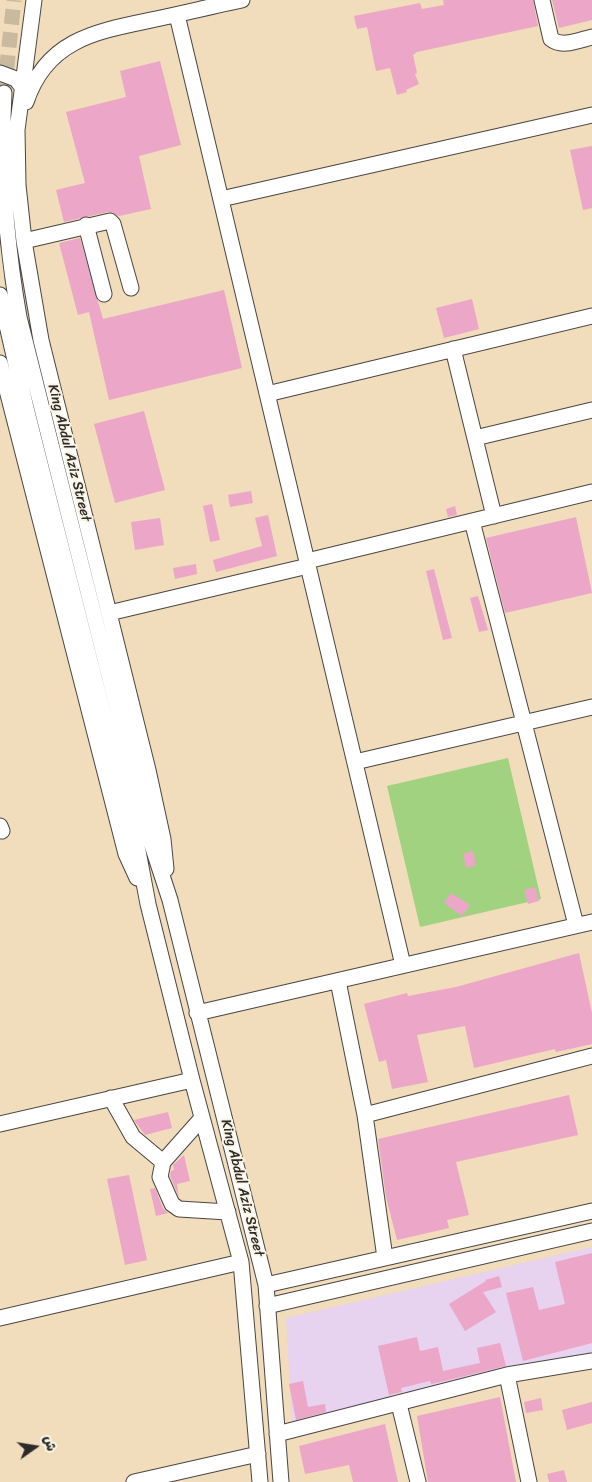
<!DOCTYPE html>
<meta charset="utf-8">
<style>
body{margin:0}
#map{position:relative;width:592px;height:1482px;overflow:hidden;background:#f1dcbb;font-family:Sriracha,"Playpen Sans Arabic",sans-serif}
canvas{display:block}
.north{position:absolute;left:10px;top:1422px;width:50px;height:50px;-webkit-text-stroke:4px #fcf5e5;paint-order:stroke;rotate:77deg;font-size:14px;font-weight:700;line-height:20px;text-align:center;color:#2b2b2b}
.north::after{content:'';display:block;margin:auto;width:18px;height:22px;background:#2b2b2b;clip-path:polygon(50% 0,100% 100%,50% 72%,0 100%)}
</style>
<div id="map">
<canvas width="592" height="1482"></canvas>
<div class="north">ش</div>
</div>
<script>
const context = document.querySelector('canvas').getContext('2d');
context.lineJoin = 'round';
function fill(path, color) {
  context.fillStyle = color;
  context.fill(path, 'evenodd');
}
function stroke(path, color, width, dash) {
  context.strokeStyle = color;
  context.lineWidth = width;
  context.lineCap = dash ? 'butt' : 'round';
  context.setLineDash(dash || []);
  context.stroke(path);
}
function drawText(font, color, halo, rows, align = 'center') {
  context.font = font + ' Sriracha,sans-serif';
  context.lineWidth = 4;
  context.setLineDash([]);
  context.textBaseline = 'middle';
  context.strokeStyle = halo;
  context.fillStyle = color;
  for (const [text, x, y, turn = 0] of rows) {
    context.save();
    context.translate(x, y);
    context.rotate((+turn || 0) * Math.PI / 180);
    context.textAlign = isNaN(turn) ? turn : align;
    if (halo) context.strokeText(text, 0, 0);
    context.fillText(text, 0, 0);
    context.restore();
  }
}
fill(new Path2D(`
 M592,1247V1355L292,1421L286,1318Z`), '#e7d2ef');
fill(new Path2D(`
 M508,758L541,899L420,927L387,786Z`), '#a1d280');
fill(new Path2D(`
 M443,0H533L538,26L417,52L413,55L417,73L415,74L419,84L406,90L407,92L397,95L390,68L376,71L367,27L357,29L354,16L420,3L422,9L444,5Z
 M552,0H592V20L559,28Z
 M160,61L181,145L139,156L151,209L119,216L108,212L64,222L56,190L85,183L66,112L126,97L120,71Z
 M592,146V208L583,210L570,150Z
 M80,238L103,319L224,290L242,368L109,400L89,312L78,315L59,243Z
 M472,299L479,329L444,338L436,308Z
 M144,411L165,490L115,503L94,424Z
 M251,491L253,503L230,507L228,495Z
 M212,504L220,540L210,542L203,506Z
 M455,506L457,515L448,517L446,509Z
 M268,515L277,556L216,572L213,560L262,546L255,518Z
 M576,517L592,593L505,613L486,538Z
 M160,518L164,545L135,550L131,522Z
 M196,564L197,574L175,579L173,568Z
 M434,569L452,638L443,640L426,571Z
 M478,596L488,630L479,632L470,598Z
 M473,851L476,865L466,868L463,854Z
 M535,887L539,901L528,904L524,890Z
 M451,893L470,905L462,916L444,903Z
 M579,953L592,1013V1044L556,1052L555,1049L474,1068L465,1026L417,1035L428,1082L392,1089L386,1060L379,1062L364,1004L407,993L408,996L456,987Z
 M569,1095L578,1135L456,1162L469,1215L447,1220L449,1228L397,1240L386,1197L378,1139Z
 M168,1112L172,1128L145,1135L134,1120Z
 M184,1155L190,1181L177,1184L179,1197L170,1176L171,1171L174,1170L173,1165Z
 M129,1175L147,1260L125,1265L107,1179Z
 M155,1188L163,1208L168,1213L156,1216L150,1189Z
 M592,1253V1343L523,1361L506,1293L533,1287L539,1310L565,1304L555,1262Z
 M499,1276L502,1287L483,1292L496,1312L465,1331L449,1304L486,1281L485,1280Z
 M417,1337L420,1351L438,1347L443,1371L480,1363L477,1348L500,1343L506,1366L445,1381L431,1384L430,1381L401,1388L402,1392L389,1395L378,1346Z
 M303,1381L308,1407L325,1404L326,1412L296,1420L289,1384Z
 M500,1397L516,1482H428L417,1416Z
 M541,1398L543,1410L526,1413L524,1402Z
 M592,1402V1423L567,1430L562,1410Z
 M385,1424L398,1482H353L349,1465L305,1474L299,1446Z
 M564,1470L567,1482H549L547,1474Z`), '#eca6c7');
stroke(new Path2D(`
 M4,93L14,0`), '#c9b99e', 15, [15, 8]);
const minor = new Path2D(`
 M34,0L17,130L18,185L24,241L41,340L148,770L163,839L166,869
 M542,0L551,39C562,48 579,40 592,37
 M177,15L403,965
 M0,73L16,79L22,87
 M4,93C0,169 6,242 19,317L151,842L170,900L266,1285L281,1482
 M26,102C47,38 99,31 156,19C185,13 213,6 242,0
 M221,199L592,115
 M86,225L104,294
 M24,241L110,221L113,224L131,288
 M0,295L26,408L138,851L148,904L192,1080L241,1262L260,1482
 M453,349L494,516
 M0,363L126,854L137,878
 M267,394L592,316
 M475,438L592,410
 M472,521L576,925
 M307,561L592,492
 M109,613L308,566
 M355,762L592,707
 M0,826L2,831
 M338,981L365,1115L385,1258
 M197,1013L592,922
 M111,1098L133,1137L163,1162
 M365,1115L592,1056
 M202,1118L163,1162L160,1177L172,1204L179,1209L228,1212
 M0,1124L192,1080
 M266,1285L592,1211
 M267,1306L592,1231
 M0,1318L241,1262
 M507,1375L529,1482
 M399,1404L418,1482
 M277,1434L507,1375L592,1361
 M134,1482L258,1454`);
stroke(minor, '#494641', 17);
stroke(minor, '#fff', 15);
drawText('14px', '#2b2b2b', '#fcf5e5', [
 ["King Abdul Aziz Street",69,453,76],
 ["King Abdul Aziz Street",242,1188,76]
]);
</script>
